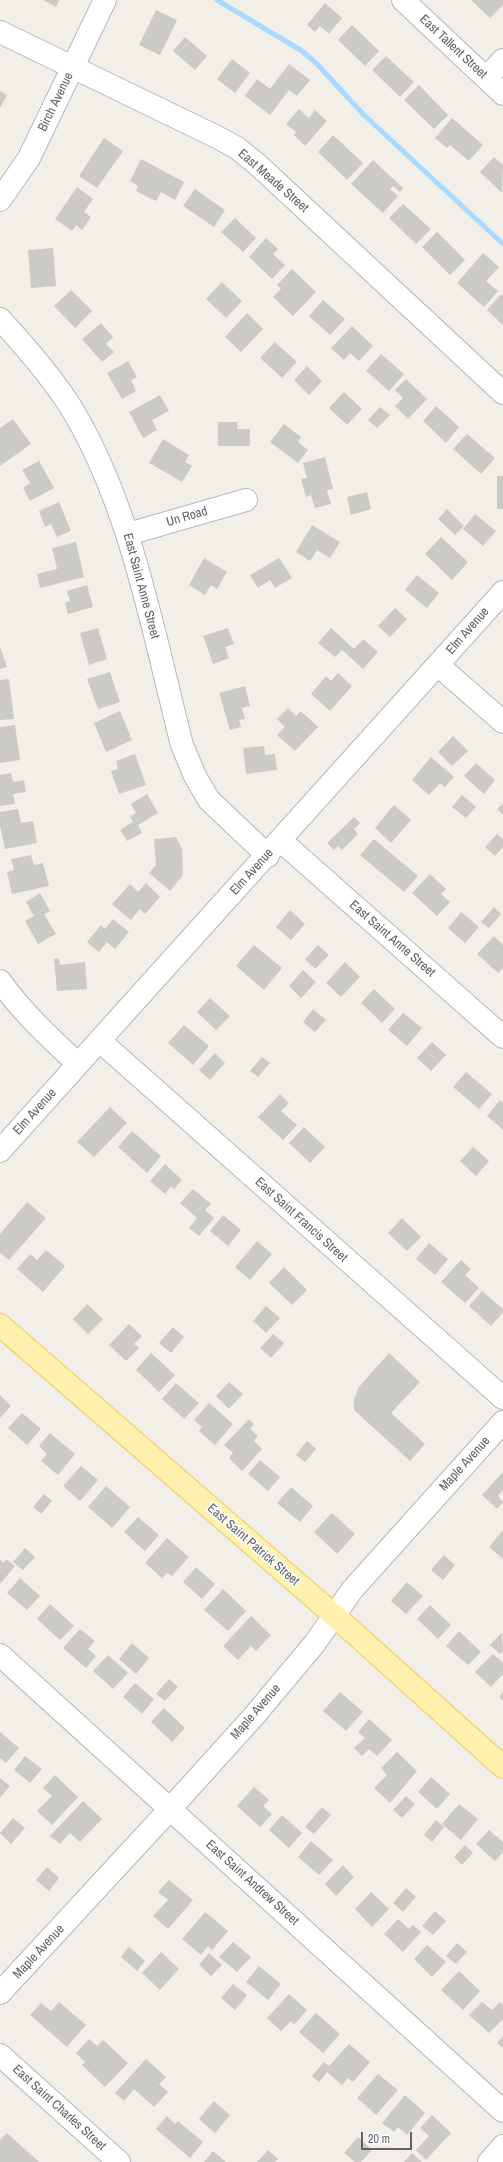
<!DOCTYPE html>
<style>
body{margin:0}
#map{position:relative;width:503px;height:2162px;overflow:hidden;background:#f1efe8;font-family:"Archivo Narrow",sans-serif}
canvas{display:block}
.scale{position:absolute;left:361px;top:2132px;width:51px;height:18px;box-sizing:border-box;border:2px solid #5f6368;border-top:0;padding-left:5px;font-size:12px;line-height:14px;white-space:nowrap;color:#5f6368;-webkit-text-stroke:3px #fff;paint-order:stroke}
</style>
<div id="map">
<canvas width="503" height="2162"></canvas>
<div class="scale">20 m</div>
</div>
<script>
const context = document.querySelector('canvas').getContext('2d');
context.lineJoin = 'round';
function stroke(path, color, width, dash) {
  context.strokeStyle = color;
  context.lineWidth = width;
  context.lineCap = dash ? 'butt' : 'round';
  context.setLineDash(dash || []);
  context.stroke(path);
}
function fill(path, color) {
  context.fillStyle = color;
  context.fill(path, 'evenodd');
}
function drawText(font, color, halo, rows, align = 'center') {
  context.font = font + ' "Archivo Narrow",sans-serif';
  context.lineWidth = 3.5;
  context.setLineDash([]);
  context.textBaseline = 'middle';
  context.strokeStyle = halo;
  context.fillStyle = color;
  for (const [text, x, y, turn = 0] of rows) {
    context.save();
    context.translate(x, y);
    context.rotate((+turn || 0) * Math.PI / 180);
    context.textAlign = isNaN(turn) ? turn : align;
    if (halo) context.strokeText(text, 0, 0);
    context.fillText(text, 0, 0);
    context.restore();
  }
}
stroke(new Path2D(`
 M217,0L302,51L316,63L364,115L503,244`), '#aadaff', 5);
fill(new Path2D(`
 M43,0H59L56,7Z
 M471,0H503V5L490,18Z
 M325,3L342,18L329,34L320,26L315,32L307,25Z
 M156,10L177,20L160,55L139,45Z
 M352,25L379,51L365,66L338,40Z
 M185,37L207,56L195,70L173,51Z
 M386,56L414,82L400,97L372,70Z
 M232,59L250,73L235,93L217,79Z
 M289,64L310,80L297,96L289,90L270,115L245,96L257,79L270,89Z
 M419,85L448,115L434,129L404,100Z
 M0,91L7,95L0,108Z
 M299,109L309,118L315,110L327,121L305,146L294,135L296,132L286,124Z
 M452,118L483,145L469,161L450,145L447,148L435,138Z
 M333,135L363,163L347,180L318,152Z
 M104,138L123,151L97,188L79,176Z
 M494,157L503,165L502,193L480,172Z
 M141,159L184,182L175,200L161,192L156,201L136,191L138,186L130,181Z
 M373,160L403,188L400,192L393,186L390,189L398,196L383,213L351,184Z
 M77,187L93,199L84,212L91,217L82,230L76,225L72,231L55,219Z
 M195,189L225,210L214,227L183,206Z
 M403,204L431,229L416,244L389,218Z
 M235,218L256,238L243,252L221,232Z
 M437,232L465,260L450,275L422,247Z
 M266,238L278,249L273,254L285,265L272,279L249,257Z
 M53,248L56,286L31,288L28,250Z
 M483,253L499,267L486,281L498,291L484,307L457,283Z
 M292,269L316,292L293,316L273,297L281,289L277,285Z
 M222,282L242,301L226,318L206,299Z
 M71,290L92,311L75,328L54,306Z
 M501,294L503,296V325L487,310Z
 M323,300L345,319L330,335L309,316Z
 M247,313L263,329L241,352L225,337Z
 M101,323L113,337L106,344L114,352L102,362L82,339Z
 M352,326L373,346L359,361L350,353L344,360L331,348Z
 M275,342L297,362L282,378L260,358Z
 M381,354L404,374L389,391L366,371Z
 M128,361L137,377L131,380L136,391L122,399L107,373Z
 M307,366L322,381L309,395L294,380Z
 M406,379L427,399L408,419L395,406L403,398L395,390Z
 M344,392L362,409L347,425L329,408Z
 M160,395L169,411L152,420L157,430L143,438L129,412Z
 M436,406L459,427L446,443L423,421Z
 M380,407L390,415L377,428L368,420Z
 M13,419L31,444L0,466V428Z
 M218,422H238L237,429H250V446H218Z
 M284,424L301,437L298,442L308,450L298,463L270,442Z
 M467,434L495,458L481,474L453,449Z
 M163,439L189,455L185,462L192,466L182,482L149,463Z
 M325,457L333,489L327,490L331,504L315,508L311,495L306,497L301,479L307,478L303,463Z
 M39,461L54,488L30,501L23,488L30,483L22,470Z
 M497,476H503V509H497Z
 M367,492L371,509L351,515L347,497Z
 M59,502L71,531L57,537L51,524L45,527L39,511Z
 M447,509L464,526L455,535L438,519Z
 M475,514L496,531L483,546L463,529Z
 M312,525L340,542L330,558L317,550L310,561L296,552Z
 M441,537L468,562L452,580L425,554Z
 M76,542L84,577L40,588L37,574L57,569L52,548Z
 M204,558L227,572L217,589L211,585L205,595L189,585Z
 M279,558L292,578L275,588L270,580L258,588L250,575Z
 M417,575L439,593L427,608L405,590Z
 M87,585L93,607L68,614L65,603L70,601L67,591Z
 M395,608L407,619L390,637L378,626Z
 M98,628L107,659L89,665L80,633Z
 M228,628L234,644L225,647L229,658L213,664L203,636Z
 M331,628L354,649L363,639L378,652L363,669L342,650L335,657L318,643Z
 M0,647L7,667L0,669Z
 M110,672L120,702L98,709L87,679Z
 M338,673L352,686L330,711L311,694L326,676L331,681Z
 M9,679L14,719L0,720V680Z
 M245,686L250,706L242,708L245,719L239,720L241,727L230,730L219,693Z
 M288,708L296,716L301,711L318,727L295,751L277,735L285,727L277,719Z
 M120,711L132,740L106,752L94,723Z
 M15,725L20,760L0,763V727Z
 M453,736L468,751L452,766L438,752Z
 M264,746L265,755L275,754L277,770L246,774L243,748Z
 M135,754L146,785L119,794L111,771L118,769L116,761Z
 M431,757L454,777L445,787L440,783L429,795L412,780Z
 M476,763L495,780L484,794L464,776Z
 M11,773L13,782L24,780L26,792L13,794L15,804L0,806V775Z
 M147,794L158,813L138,825L142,833L127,841L120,830L133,822L130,816L136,813L131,804Z
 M462,795L476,807L466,818L452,807Z
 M503,803V815L497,809Z
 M394,805L411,820L391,843L375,828Z
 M18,809L21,823L33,821L37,843L5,849L0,826V812Z
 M354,817L360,823L354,829L358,834L342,850L338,846L334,850L327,843Z
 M497,834L503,839V847L495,856L485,847Z
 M176,837L182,849L183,875L170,891L149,873L156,865L154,839Z
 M374,839L418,876L404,892L360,855Z
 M31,855L34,865L43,863L49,886L12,894L7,872L14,870L11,859Z
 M430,874L446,889L441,894L450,902L437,916L412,893Z
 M146,883L160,897L145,914L140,909L131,920L112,904L130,884L138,892Z
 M40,893L50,911L44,914L56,934L38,944L25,921L34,916L26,902Z
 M494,907L501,914L489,928L481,922Z
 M290,910L305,924L291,940L276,927Z
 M461,912L479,927L465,943L448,928Z
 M113,919L129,932L115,949L107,942L99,952L87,942L101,925L105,929Z
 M494,936L503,945V968L498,973L477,954Z
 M254,945L282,968L264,990L236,966Z
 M318,945L329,955L315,969L305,959Z
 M59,958L60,965L85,962L87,989L57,991L54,959Z
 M345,962L360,977L341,997L326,983Z
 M303,970L316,982L301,998L289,986Z
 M374,989L395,1009L382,1023L361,1003Z
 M210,998L230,1016L216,1030L197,1012Z
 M313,1009L326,1020L315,1032L303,1022Z
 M403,1013L422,1028L407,1046L388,1030Z
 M184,1025L209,1046L193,1065L168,1043Z
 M432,1042L446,1055L431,1071L417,1058Z
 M215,1053L225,1063L210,1080L199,1070Z
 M262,1057L270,1063L258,1077L250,1071Z
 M466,1072L492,1094L479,1109L453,1087Z
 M280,1094L289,1103L281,1111L297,1125L283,1140L258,1117Z
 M500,1100L503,1103V1130L487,1116Z
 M110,1107L127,1123L94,1157L77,1142Z
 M304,1127L325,1147L310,1163L289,1143Z
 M132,1131L161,1156L147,1173L118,1147Z
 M473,1147L489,1161L476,1176L460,1161Z
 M165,1164L182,1180L174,1189L171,1186L165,1194L150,1181Z
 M193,1189L211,1204L205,1210L214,1218L199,1236L189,1228L197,1218L180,1203Z
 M27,1202L46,1218L9,1260L0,1253V1234Z
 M223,1215L241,1230L228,1246L210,1231Z
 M402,1218L421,1237L407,1251L388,1233Z
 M257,1241L272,1254L250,1280L235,1267Z
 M429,1243L448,1259L435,1275L416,1259Z
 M46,1250L65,1266L43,1292L17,1269L30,1254L37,1260Z
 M461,1260L471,1269L465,1275L479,1288L465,1303L441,1282Z
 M284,1267L307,1290L292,1305L269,1283Z
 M482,1291L503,1309V1312L491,1326L469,1306Z
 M87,1304L103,1319L88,1334L73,1319Z
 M266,1306L280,1318L266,1333L253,1321Z
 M129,1324L142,1336L134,1344L139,1348L126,1361L109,1345Z
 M173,1327L184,1337L171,1353L159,1343Z
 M273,1334L284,1343L271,1358L260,1348Z
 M151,1353L175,1375L159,1392L136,1370Z
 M389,1353L420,1382L391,1413L425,1444L410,1461L354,1410V1400L358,1388Z
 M229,1382L243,1394L229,1409L216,1396Z
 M176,1383L199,1403L184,1419L162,1399Z
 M0,1395L11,1406L0,1418Z
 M209,1403L233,1424L215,1445L199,1431L202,1427L194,1420Z
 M22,1413L41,1429L27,1445L8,1428Z
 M249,1419L254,1424L250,1429L258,1436L254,1441L262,1449L242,1471L229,1458L233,1453L224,1445Z
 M50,1433L75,1454L58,1475L41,1461L47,1454L39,1446Z
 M307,1441L316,1449L305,1462L296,1455Z
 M260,1460L280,1477L268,1491L248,1474Z
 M81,1466L98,1480L80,1501L63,1486Z
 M503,1472V1490L498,1496L503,1502L497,1509L482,1495Z
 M106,1486L130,1507L112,1528L88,1507Z
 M291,1487L313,1506L300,1522L277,1503Z
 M44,1494L52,1501L41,1514L33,1507Z
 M332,1513L355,1534L337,1554L314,1532Z
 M138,1517L159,1535L145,1551L124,1532Z
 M502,1531L503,1532V1559L489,1547Z
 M167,1538L189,1557L172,1576L167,1573L162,1578L145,1563Z
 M25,1548L35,1557L23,1570L13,1562Z
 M444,1555L455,1565L443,1580L431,1570Z
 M6,1559L15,1566L0,1584V1560L4,1563Z
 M196,1567L215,1584L202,1599L183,1582Z
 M20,1578L40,1596L27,1610L7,1593Z
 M407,1582L423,1596L406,1614L391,1601Z
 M223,1589L246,1611L228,1631L204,1610Z
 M50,1604L74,1626L60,1640L37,1619Z
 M430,1605L451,1625L438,1639L417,1619Z
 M251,1616L271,1635L256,1651L251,1646L238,1660L223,1646Z
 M80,1629L95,1641L88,1649L96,1656L86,1668L63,1648Z
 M459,1631L481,1652L468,1665L446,1646Z
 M502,1632L503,1651L500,1654L490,1645Z
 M132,1643L149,1658L136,1674L119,1659Z
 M493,1654L503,1663V1674L491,1687L475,1672Z
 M108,1655L128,1673L113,1689L93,1671Z
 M169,1679L178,1687L165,1701L156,1694Z
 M135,1683L154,1699L142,1714L123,1697Z
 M340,1692L363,1712L346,1731L323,1711Z
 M503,1692V1701L499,1697Z
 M164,1708L185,1728L172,1742L151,1722Z
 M369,1719L392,1740L377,1756L369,1749L362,1756L354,1748L365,1738L358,1732Z
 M0,1732L19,1748L6,1763L0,1758Z
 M397,1752L417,1771L390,1803L374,1788L387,1775L381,1768Z
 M25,1756L42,1769L30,1783L14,1770Z
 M55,1775L78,1797L52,1825L37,1811L52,1796L43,1788Z
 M431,1777L450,1794L437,1809L418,1792Z
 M0,1778L10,1786L0,1798Z
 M254,1787L269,1800L263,1806L272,1814L260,1827L237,1806Z
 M406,1796L415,1804L402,1818L393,1810Z
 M83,1801L102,1819L80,1842L70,1833L60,1844L50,1836Z
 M459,1804L478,1819L461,1840L442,1824Z
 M322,1807L331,1815L314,1834L305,1827Z
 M282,1815L302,1833L289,1848L269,1830Z
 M13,1818L25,1828L11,1844L0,1833Z
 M436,1820L444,1827L432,1842L424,1835Z
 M489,1830L503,1842V1852L495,1861L476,1844Z
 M311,1841L333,1860L319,1875L298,1857Z
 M465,1845L473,1853L462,1865L454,1857Z
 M343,1865L354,1877L336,1896L325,1884Z
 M47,1867L59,1878L49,1891L36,1880Z
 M169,1880L193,1900L168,1929L153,1916L168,1900L158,1892Z
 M406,1888L416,1897L403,1912L393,1903Z
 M371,1892L389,1909L372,1927L355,1909Z
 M435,1911L446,1921L433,1935L422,1926Z
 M205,1912L228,1931L212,1950L208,1946L201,1955L182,1939Z
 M398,1919L409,1929L413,1925L421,1932L403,1952L384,1934Z
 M233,1942L251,1957L237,1972L219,1957Z
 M457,1943L467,1952L456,1964L446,1956Z
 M427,1945L446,1962L432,1977L414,1959Z
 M129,1947L145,1961L137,1971L121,1957Z
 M161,1952L179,1969L160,1990L142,1973Z
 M209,1953L222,1965L211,1976L199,1965Z
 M259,1966L281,1984L268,2000L246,1982Z
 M459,1971L480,1991L463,2010L441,1990Z
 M233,1984L247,1995L235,2010L221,1998Z
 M289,1994L307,2010L294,2025L291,2021L281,2031L267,2018Z
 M59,2002L86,2025L67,2047L30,2015L41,2003L51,2011Z
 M482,2002L492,2010L500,2002L503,2005V2019L489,2033L469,2015Z
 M316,2013L340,2034L323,2053L299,2032Z
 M503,2036V2048L497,2043Z
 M89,2039L97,2046L103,2040L128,2063L105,2087L82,2065L85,2062L76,2053Z
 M349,2044L370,2062L353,2082L348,2078L342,2085L327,2072L319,2082L312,2076L324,2062L329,2066Z
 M146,2059L166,2077L159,2084L168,2092L154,2107L134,2089L124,2101L115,2093Z
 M378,2074L398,2090L376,2115L357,2098Z
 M405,2095L425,2113L407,2135L398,2127L394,2132L382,2123Z
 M214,2101L230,2115L215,2133L199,2119Z
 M432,2115L451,2133L426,2160L416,2150L429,2136L420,2128Z
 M167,2116L175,2124L178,2121L203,2142L190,2158L156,2129Z
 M7,2133L39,2162H0V2140Z
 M358,2137L372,2150L361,2162H355L344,2153Z
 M268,2150L278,2159L275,2162H257Z
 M213,2151L226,2162H204Z
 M412,2153L422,2162H404Z`), '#cccac5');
const minor = new Path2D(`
 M403,0L503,94
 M0,32L217,137L237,148L258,165L503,393
 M486,78L503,60
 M0,200L29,158L105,0
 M0,319C24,345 47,372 67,401C130,500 153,632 182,745L195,776L209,800L268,856
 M128,534L246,500
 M438,665L503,722
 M281,841L503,1037
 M0,981C22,1012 50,1038 78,1064
 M100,1041L503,1398
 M0,1151L503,592
 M0,1655L503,2111
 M0,1993L170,1809L254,1716L315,1643L352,1590L503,1422
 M0,2055L119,2162
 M489,2162L503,2146`);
const major = new Path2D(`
 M0,1325L335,1616L503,1767`);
stroke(minor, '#b5b8bc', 24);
stroke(major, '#f2c960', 24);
stroke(minor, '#fff', 22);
stroke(major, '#fff2af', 22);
drawText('13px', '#5f6368', '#fff', [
 ["East Tallent Street",453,47,43],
 ["Birch Avenue",56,102,-64],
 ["East Meade Street",273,181,41],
 ["Un Road",187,517,-16],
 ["East Saint Anne Street",141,586,75],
 ["Elm Avenue",468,631,-49],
 ["Elm Avenue",252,872,-48],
 ["East Saint Anne Street",392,939,41],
 ["Elm Avenue",35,1112,-48],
 ["East Saint Francis Street",301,1220,42],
 ["Maple Avenue",465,1464,-48],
 ["East Saint Patrick Street",253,1545,41],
 ["Maple Avenue",256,1712,-49],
 ["East Saint Andrew Street",252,1883,42],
 ["Maple Avenue",39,1952,-47],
 ["East Saint Charles Street",59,2108,42]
]);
</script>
